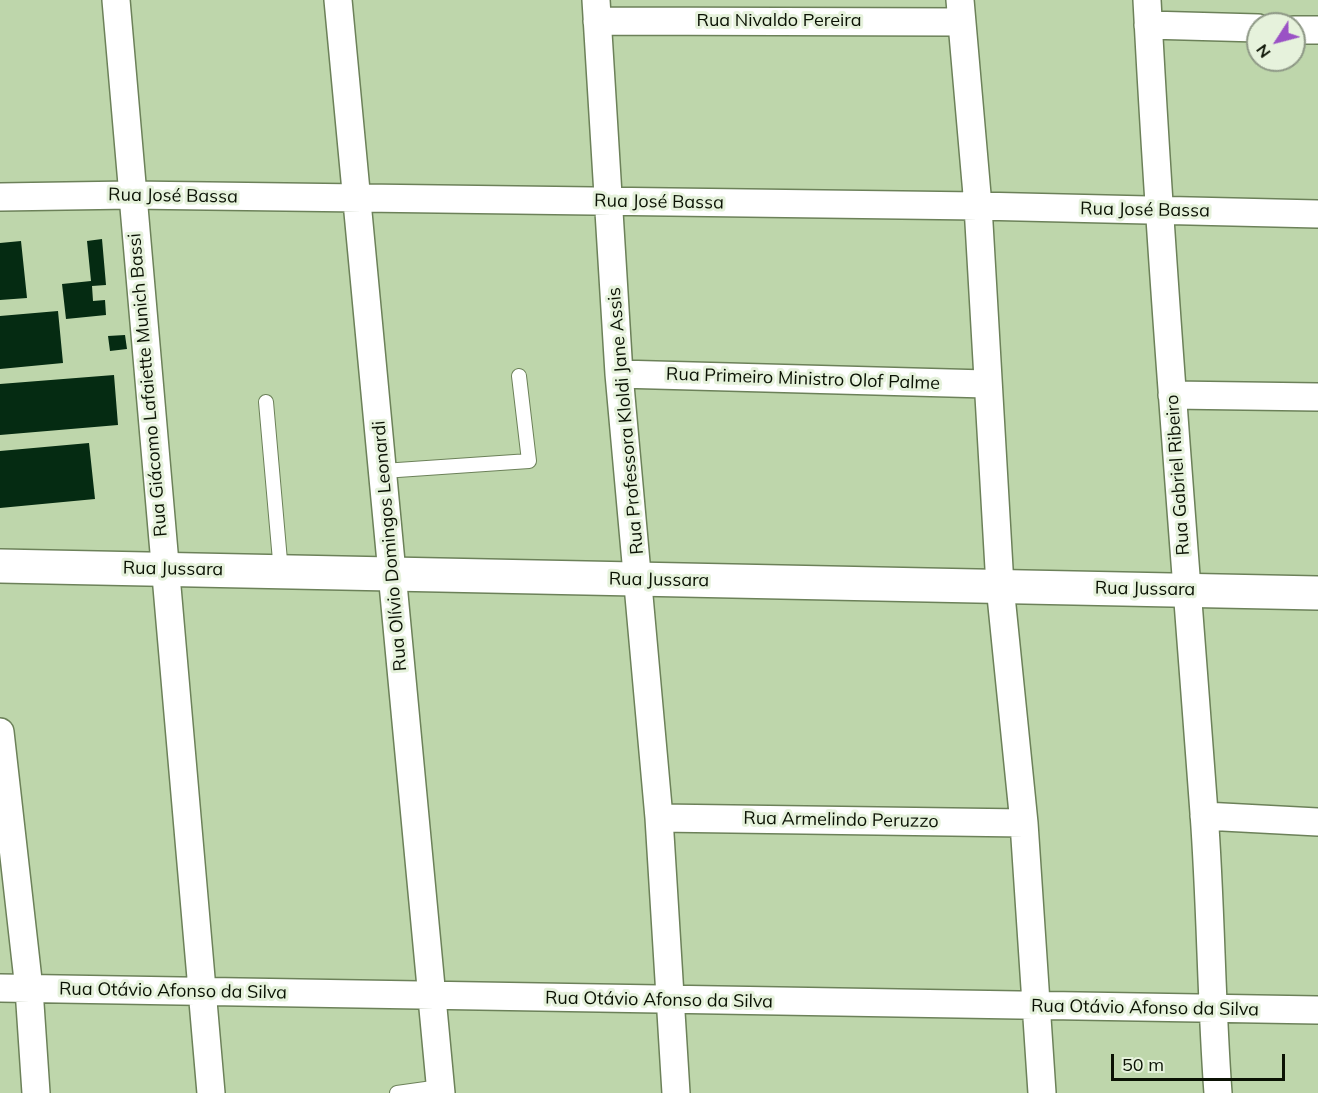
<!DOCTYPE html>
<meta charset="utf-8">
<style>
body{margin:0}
#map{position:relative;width:1318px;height:1093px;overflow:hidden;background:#bed6ab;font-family:Mulish,sans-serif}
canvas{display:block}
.north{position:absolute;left:1246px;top:12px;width:60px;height:60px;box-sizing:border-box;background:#e6f2dc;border:2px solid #8e9886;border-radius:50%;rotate:234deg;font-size:16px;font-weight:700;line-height:24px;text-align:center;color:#0b1204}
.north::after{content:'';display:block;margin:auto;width:21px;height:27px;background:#9a52c5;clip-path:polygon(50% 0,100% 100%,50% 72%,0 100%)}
.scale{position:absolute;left:1111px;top:1054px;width:174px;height:27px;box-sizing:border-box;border:3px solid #0b1204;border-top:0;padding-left:8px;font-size:18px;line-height:21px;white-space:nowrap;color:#0b1204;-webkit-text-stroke:4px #e6f2dc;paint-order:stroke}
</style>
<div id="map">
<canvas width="1318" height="1093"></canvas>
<div class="north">N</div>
<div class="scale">50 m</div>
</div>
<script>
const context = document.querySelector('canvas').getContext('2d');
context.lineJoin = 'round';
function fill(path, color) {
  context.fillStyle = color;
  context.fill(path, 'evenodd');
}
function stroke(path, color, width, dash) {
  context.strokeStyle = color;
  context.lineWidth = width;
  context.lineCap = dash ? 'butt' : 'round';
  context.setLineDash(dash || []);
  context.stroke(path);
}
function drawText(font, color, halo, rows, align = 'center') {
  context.font = font + ' Mulish,sans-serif';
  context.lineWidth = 6;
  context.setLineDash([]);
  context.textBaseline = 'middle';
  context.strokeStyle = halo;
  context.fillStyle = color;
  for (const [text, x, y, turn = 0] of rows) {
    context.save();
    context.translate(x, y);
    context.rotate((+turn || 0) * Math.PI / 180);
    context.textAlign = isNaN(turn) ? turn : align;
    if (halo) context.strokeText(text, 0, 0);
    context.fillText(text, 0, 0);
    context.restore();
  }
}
fill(new Path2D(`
 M102,239L106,285L92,286L93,301L105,300L106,315L66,319L62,284L91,281L87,241Z
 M21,241L27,298L0,300V243Z
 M58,311L63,363L0,369V316Z
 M125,335L127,349L110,351L108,336Z
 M114,375L118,425L0,435V384Z
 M89,443L95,499L0,508V451Z`), '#052b12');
const lane = new Path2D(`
 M266,402L281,572
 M383,471L529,461L519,376
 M397,1093L440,1087`);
const street = new Path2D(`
 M116,0L211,1093
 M338,0L441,1093
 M596,0L619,374L659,818L676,1093
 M960,0L978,206L1000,586L1024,823L1042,1093
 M1147,0C1161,271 1184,542 1204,813C1211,906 1211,1000 1218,1093
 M597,21L961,22
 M1148,25L1258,28
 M1294,30H1318
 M0,197L131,195L978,206L1318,214
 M619,374L986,384
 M1172,395L1318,397
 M0,732L29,989L36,1093
 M1204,816L1318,822
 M659,818L1024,823
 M0,988L1318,1010`);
const secondary = new Path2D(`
 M0,566L1318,593`);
stroke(lane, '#6c8159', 16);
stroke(street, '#6c8159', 30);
stroke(secondary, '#6c8159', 36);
stroke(lane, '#fff', 14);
stroke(street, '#fff', 27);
stroke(secondary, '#fff', 33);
drawText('18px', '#0b1204', '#e6f2dc', [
 ["Rua Nivaldo Pereira",779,21],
 ["Rua José Bassa",173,196,1],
 ["Rua José Bassa",659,202,1],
 ["Rua José Bassa",1145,210,1],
 ["Rua Primeiro Ministro Olof Palme",803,379,2],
 ["Rua Giácomo Lafaiette Munich Bassi",148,385,-95],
 ["Rua Professora Kloldi Jane Assis",626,421,-95],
 ["Rua Gabriel Ribeiro",1178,475,-94],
 ["Rua Olívio Domingos Leonardi",390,546,-95],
 ["Rua Jussara",173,569,1],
 ["Rua Jussara",659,580,1],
 ["Rua Jussara",1145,589,1],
 ["Rua Armelindo Peruzzo",841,820,1],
 ["Rua Otávio Afonso da Silva",173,991,1],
 ["Rua Otávio Afonso da Silva",659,1000,1],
 ["Rua Otávio Afonso da Silva",1145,1008,1]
]);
</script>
